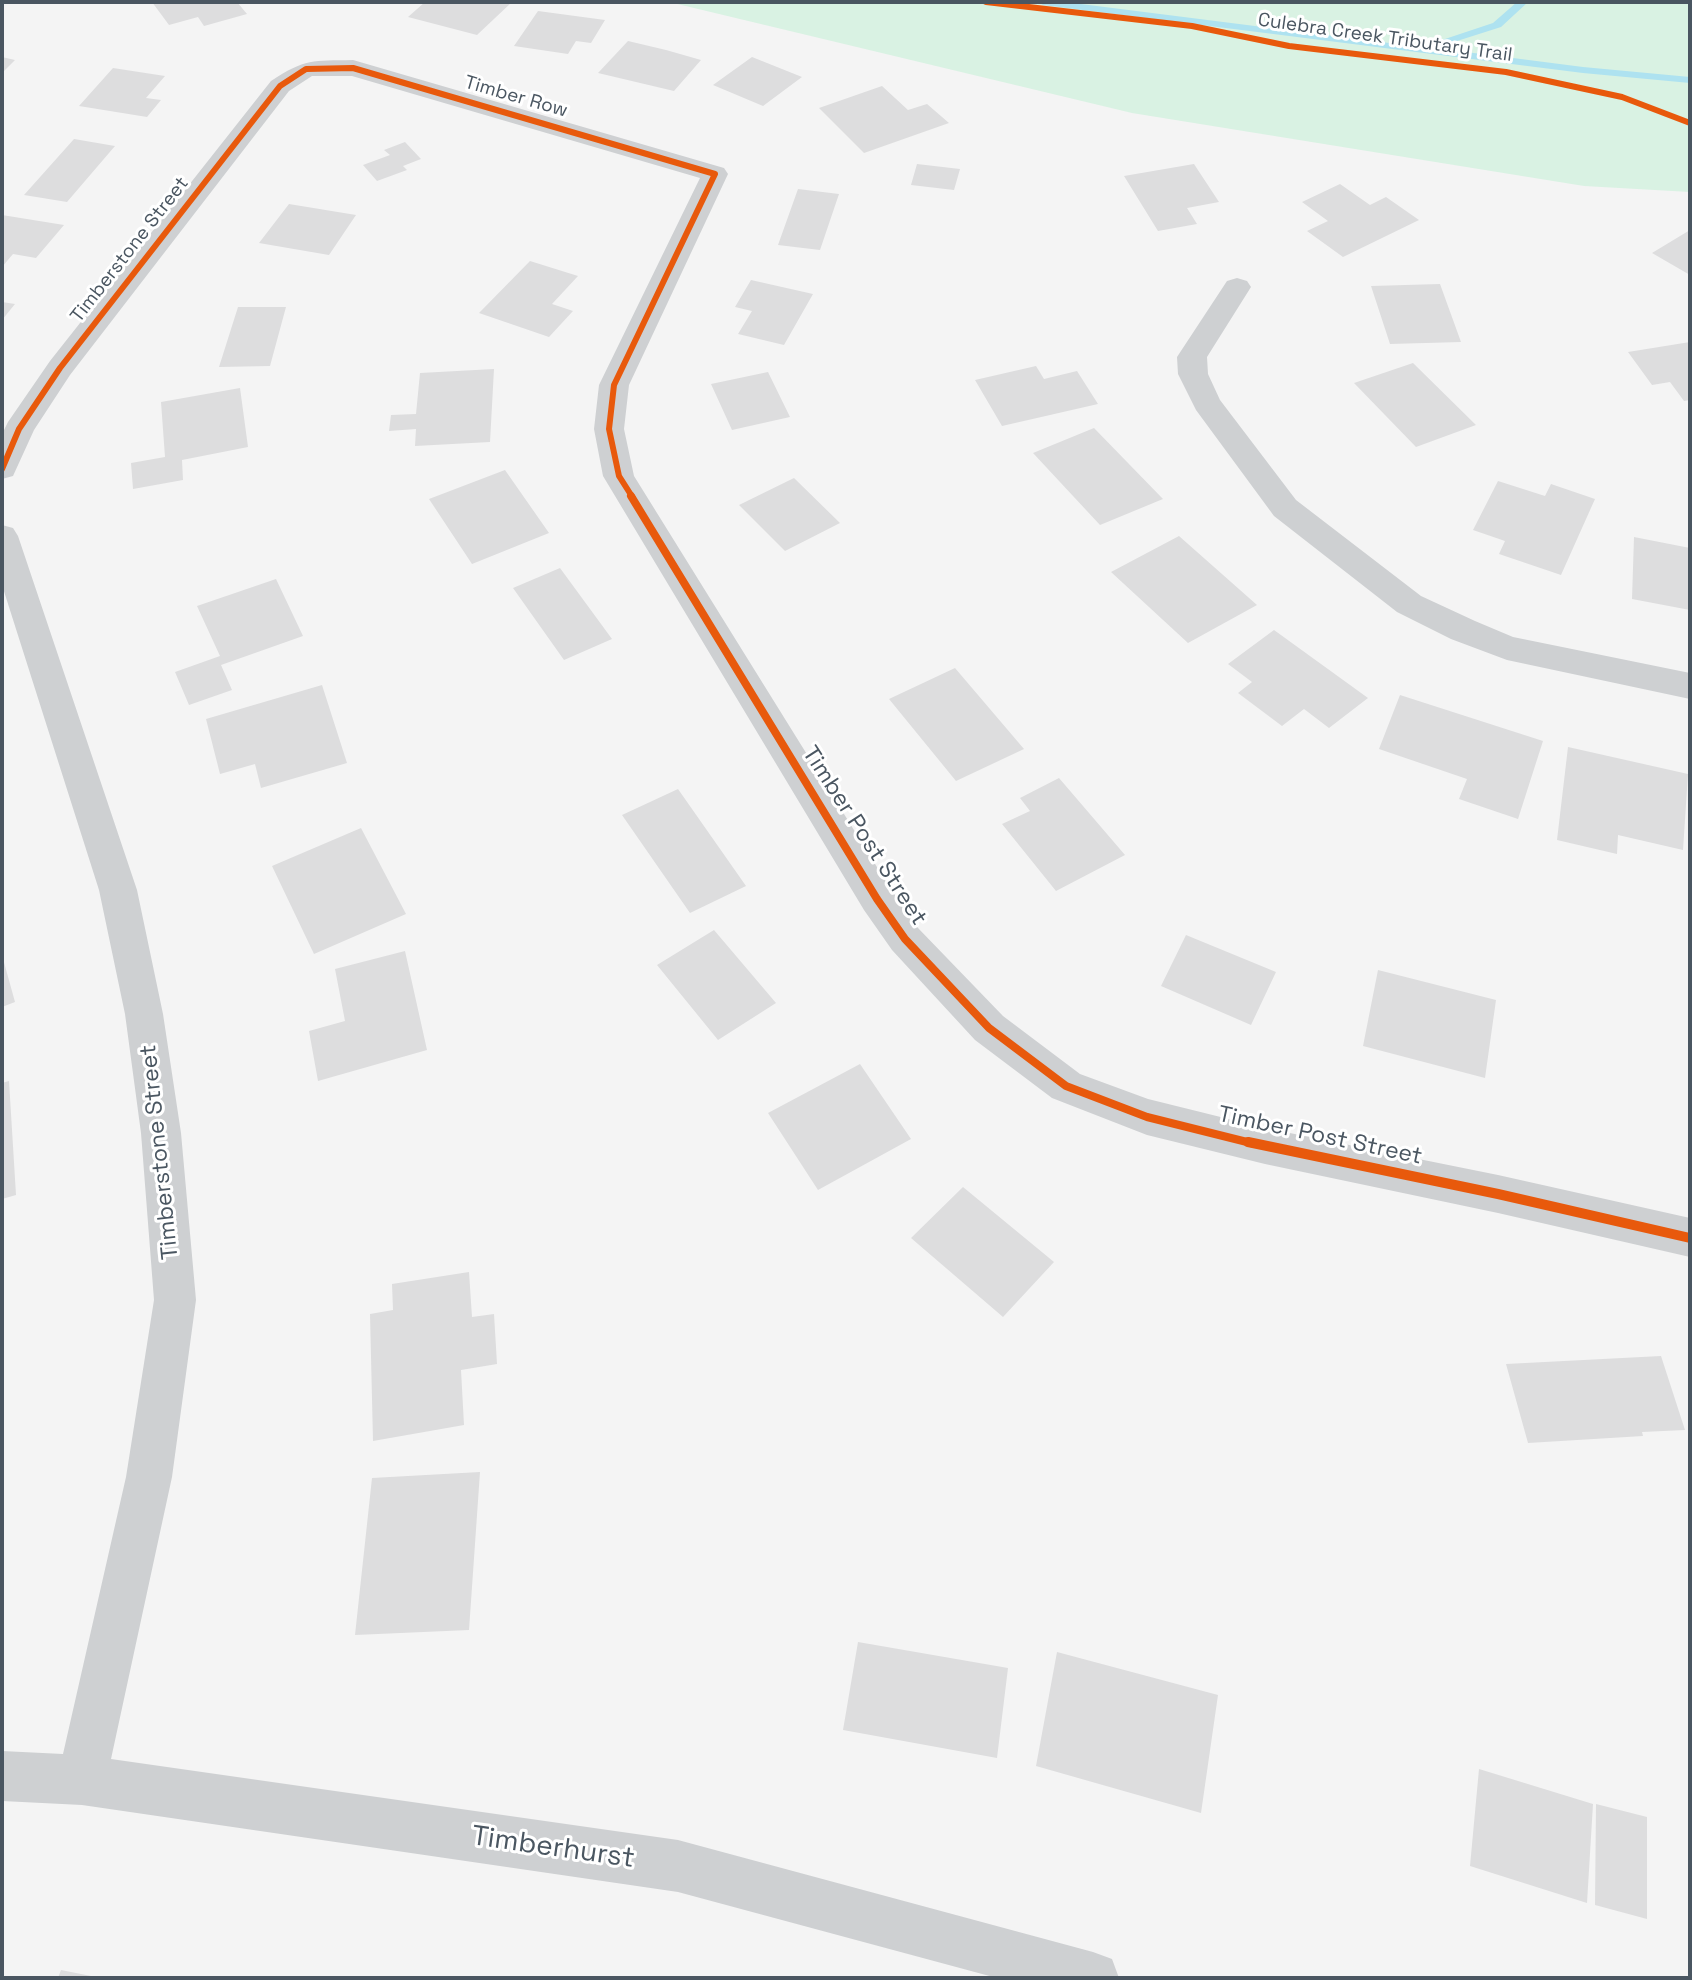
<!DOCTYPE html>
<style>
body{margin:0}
#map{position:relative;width:1692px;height:1980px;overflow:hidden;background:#f4f4f4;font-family:"Space Grotesk",sans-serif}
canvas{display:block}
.frame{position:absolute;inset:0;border:4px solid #4a5661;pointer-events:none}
</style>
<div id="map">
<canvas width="1692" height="1980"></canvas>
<div class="frame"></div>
</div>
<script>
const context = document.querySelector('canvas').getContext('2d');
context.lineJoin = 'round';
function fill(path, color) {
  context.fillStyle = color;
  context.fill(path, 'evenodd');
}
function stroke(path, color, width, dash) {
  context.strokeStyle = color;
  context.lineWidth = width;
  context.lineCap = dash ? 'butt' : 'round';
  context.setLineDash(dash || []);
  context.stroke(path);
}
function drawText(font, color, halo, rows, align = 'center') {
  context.font = font + ' "Space Grotesk",sans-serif';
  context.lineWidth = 6;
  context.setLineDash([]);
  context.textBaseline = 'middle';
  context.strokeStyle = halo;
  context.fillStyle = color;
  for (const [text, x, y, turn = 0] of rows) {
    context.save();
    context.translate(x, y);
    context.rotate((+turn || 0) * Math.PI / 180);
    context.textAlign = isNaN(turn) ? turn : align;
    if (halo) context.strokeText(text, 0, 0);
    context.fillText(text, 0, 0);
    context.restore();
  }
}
fill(new Path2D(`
 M669,2H1690V192L1584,186L1132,113Z`), '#d9f2e3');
fill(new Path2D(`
 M1038,2H1065L1421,47L1493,23L1517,2H1528L1501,27L1435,48L1583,67L1690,77V83L1583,73L1043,5Z`), '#aee2f0');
fill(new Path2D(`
 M152,2H237L247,14L204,26L198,17L169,25Z
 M425,2H512L477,35L408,17Z
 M538,11L605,20L591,43L576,41L568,54L514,46Z
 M628,41L666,50L701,60L674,91L598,73Z
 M2,57L15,60L2,73Z
 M752,57L802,77L763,106L713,85Z
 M113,68L165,76L146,98L161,100L147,117L79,106Z
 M882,86L908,110L927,104L949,123L864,153L819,108Z
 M74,139L115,146L67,202L24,195Z
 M405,142L421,159L403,166L407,170L377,181L363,165L390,155L384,150Z
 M917,164L960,169L954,190L911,185Z
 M1194,164L1219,202L1187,208L1197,224L1158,231L1124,176Z
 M1340,184L1370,205L1386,197L1419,220L1343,257L1307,231L1328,221L1302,202Z
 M798,189L839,194L820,250L778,245Z
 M289,204L356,215L329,255L259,243Z
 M2,215L64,225L36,258L13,254L2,267Z
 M1690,230V275L1652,253Z
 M530,261L578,276L552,304L573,311L549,337L479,313Z
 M751,280L813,294L784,345L738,334L752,311L735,307Z
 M1440,284L1461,342L1390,344L1371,286Z
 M2,302L15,304L2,320Z
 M238,307H286L270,366L219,367Z
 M1690,342V400L1684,401L1670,382L1652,385L1628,352Z
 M1413,363L1476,425L1416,447L1354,383Z
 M1036,366L1044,379L1077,371L1098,404L1002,426L975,380Z
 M494,369L490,442L415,446L416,429L389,431L391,415L416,414L420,373Z
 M768,372L790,417L732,430L711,384Z
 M240,388L248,447L182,460L183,480L133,489L131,463L165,457L161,402Z
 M1094,428L1163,499L1100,525L1033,453Z
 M505,470L549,533L472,564L429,499Z
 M794,478L840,523L785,551L739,505Z
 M1498,481L1545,496L1551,484L1595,499L1561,575L1499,554L1505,541L1473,530Z
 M1179,536L1257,605L1188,643L1111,572Z
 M1634,537L1690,548V610L1632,599Z
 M560,568L612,639L564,660L513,588Z
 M276,579L303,636L221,665L232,690L189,705L175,672L220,656L197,606Z
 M1274,630L1368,698L1329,728L1304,709L1282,726L1238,693L1252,682L1228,664Z
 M955,668L1024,749L956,781L889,699Z
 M322,685L347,763L261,788L255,764L220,774L206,719Z
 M1400,695L1543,741L1518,819L1459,799L1467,779L1379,749Z
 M1568,747L1688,774L1683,850L1618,835L1617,854L1557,840Z
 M1059,778L1125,855L1056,891L1002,824L1030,811L1020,798Z
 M678,789L746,886L690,913L622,815Z
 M361,828L406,914L314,954L272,866Z
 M714,930L776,1003L718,1040L657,965Z
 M1186,935L1276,972L1251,1025L1161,986Z
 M405,951L427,1050L318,1081L309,1031L345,1021L335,969Z
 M2,955L15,1002L2,1007Z
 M1378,970L1496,1000L1485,1078L1363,1046Z
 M860,1064L911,1139L818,1190L768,1113Z
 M9,1081L16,1195L2,1199V1083Z
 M963,1187L1054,1262L1003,1317L911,1238Z
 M469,1272L472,1317L494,1314L497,1364L461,1370L464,1425L373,1441L370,1314L393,1310L392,1284Z
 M1661,1356L1685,1430L1642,1432L1643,1436L1528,1443L1506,1364Z
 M480,1472L469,1630L355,1635L372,1478Z
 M858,1642L1008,1668L997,1758L843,1730Z
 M1057,1652L1218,1695L1201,1813L1036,1766Z
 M1479,1769L1593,1804L1587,1903L1470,1866Z
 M1596,1804L1647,1817V1919L1595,1905Z
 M61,1970L96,1977V1978H58Z`), '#ddddde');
fill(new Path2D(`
 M353,60L724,168L728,174L629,385L624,429L634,476L890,888L918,928L1003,1016L1080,1074L1148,1099L1265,1128L1498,1175L1690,1218V1257L1498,1213L1265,1164L1147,1135L1052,1098L975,1040L892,950L864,910L603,476L594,429L599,385L700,178L352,76H312L289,91L70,375L34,430L13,476L2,479V434L8,422L50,361L271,81C306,58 312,61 353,60Z
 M1237,278L1247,281L1251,287L1207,357L1208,374L1220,400L1296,500L1421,596L1475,621L1513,637L1690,673V699L1507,660L1451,639L1397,612L1274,516L1196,410L1178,374L1177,357L1227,281Z
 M2,525L13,528L18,536L137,890L163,1014L181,1133L196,1300L172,1477L111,1759L678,1840L1093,1952L1112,1959L1119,1978H997L678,1892L82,1805L2,1801V1751L63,1754L126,1477L154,1300L141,1133L125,1014L99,890L2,585Z`), '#ced0d2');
stroke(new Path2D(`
 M986,2L1192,26L1289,46L1506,72L1622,97L1690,123
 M2,469L19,429L60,368L280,86L306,69L353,68L715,174L614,385L609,429L619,476L633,498`), '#e8590c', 6);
stroke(new Path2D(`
 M631,496L877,899L905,939L989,1028L1066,1086L1147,1117L1255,1144`), '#e8590c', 8);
stroke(new Path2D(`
 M1248,1142L1498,1194L1690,1238`), '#e8590c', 10);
drawText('19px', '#4a5661', '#fff', [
 ["Culebra Creek Tributary Trail",1385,38,8],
 ["Timber Row",516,97,16],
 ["Timberstone Street",130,250,-52]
]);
drawText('23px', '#4a5661', '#fff', [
 ["Timber Post Street",864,836,57],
 ["Timber Post Street",1320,1136,12],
 ["Timberstone Street",160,1152,-96]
]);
drawText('28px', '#4a5661', '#fff', [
 ["Timberhurst",553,1848,8]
]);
</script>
